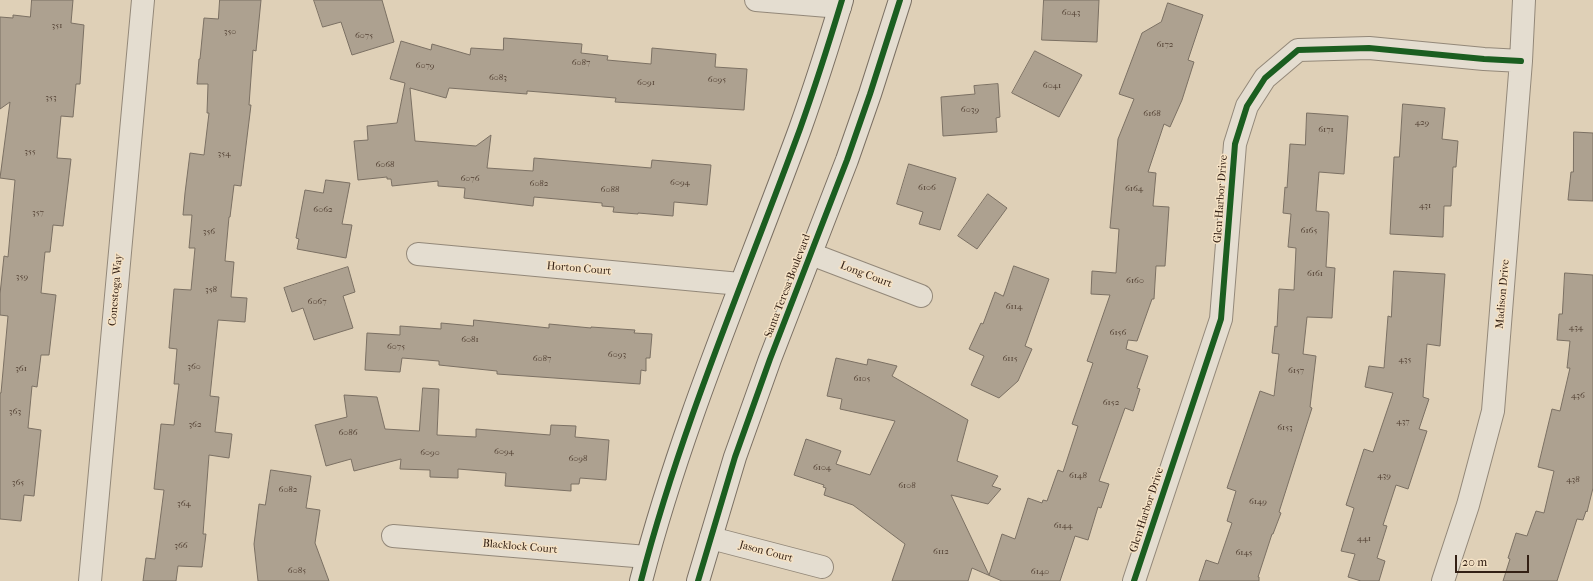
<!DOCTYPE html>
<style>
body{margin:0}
#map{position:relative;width:1593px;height:581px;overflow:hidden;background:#dfd0b7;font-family:"IM FELL French Canon",serif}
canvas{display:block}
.scale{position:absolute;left:1455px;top:555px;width:74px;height:18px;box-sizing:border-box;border:2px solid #332014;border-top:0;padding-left:5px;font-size:12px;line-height:14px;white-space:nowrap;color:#332014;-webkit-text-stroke:3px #f5e2c5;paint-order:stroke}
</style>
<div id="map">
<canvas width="1593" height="581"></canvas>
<div class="scale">20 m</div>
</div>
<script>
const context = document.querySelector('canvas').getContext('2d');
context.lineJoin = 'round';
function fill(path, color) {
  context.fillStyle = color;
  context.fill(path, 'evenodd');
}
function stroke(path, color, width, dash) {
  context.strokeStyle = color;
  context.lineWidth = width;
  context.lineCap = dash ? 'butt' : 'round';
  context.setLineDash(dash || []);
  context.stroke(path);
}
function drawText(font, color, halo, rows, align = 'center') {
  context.font = font + ' "IM FELL French Canon",serif';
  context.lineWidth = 3;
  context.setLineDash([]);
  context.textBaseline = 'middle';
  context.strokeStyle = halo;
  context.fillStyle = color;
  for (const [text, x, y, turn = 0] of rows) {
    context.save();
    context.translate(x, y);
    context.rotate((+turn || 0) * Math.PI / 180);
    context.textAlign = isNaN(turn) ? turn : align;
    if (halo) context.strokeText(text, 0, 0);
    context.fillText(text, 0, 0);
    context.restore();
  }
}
const building = new Path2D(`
 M32,0H73L71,23L84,25L80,84H76L73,117L61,116L57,158L71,159L63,226L53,225L50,252H45L41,293L56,295L49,355H41L37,387L32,386L28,428L41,430L34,496L24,495L21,521L0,519V393H1L8,316L0,315V294L4,256L8,257L15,180L0,178L10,102L0,109V17L13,18V15L30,17Z
 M220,0H261L256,51L253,50L249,105H251L241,186L234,185L230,217H229L225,261L234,262L231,297L247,298L245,322L218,320L210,396L219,397L215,432L232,434L229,458L209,455L203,534H206L202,567L178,566L176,581H143L146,558L155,559L164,490L154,489L161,424L174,425L179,384H174L177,349L169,348L174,289L191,290L195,248H189L192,215H183L185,193L190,153L204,155L209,113H207L208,84H197L199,59H200L204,18L218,19Z
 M314,0H382L394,42L352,55L341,22L323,27Z
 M1044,0H1099L1097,42L1042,40Z
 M1168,3L1203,15L1188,60L1194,62L1182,100L1170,127L1164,124L1148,172L1156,173L1153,206L1169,207L1165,266H1156L1154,299H1152L1137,341L1128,340L1126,349L1148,356L1137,388L1140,389L1133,411L1125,408L1099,481L1109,484L1101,508L1098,507L1088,540L1075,536L1060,581H1002L972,568L968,581H892L905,544L853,505L824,495L826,488L823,487L824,485L794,475L806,439L841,451L836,464L870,475L895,421L840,409L842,399L827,396L836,358L867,365L868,359L897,366L892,376L968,420L957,461L998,476L992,486L1001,489L988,504L951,495L989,575L1002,534L1015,539L1028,498L1042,503L1043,500L1047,501L1058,470L1063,472L1078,426L1072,424L1093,363L1087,361L1110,295L1091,294L1092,271L1116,273L1119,229L1110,228L1118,139L1134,99L1119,94L1142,33L1161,22Z
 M504,38L582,44L581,53L608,56L607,60L651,64L652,48L716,54L715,67L747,69L744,110L615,102L616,98L527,91V94L449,88L446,98L410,88L415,141L476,146L491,135L487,168L533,171L534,158L651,168L652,160L711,165L707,205L674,202L673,216L638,213V214L613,212L614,207L602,206V203L534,197L533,206L464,198L465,188L438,186V181L392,186L391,179H387V177L358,180L354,141L368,140L367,126L397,123L405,83L390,79L401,41L431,50L432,44L470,55L471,48L503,50Z
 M1035,51L1082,75L1059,117L1012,93Z
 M998,84L1000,117L996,118L997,132L943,136L941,97L975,94L974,86Z
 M1403,104L1445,108L1442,139L1458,141L1456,167H1453L1451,206H1444L1443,237L1390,234L1394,157H1399Z
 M1307,113L1348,116L1344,174L1319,172L1316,211L1328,212L1329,214L1326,267L1335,268L1332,318L1307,317L1303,354L1316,356L1310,407L1312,408L1279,512L1281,513L1273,534H1272L1258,577H1259V581H1199L1206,560L1218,564L1232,523L1227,521L1236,491L1227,488L1260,391L1274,396L1279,354L1272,353L1275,326L1277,327L1279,289L1294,290L1296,248L1288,247L1291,214L1283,213L1285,187L1287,188L1290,144L1305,145Z
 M1574,132L1593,133V201L1568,200L1571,172H1573Z
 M909,164L956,178L940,230L919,224L923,212L897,204Z
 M326,180L350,183L342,224L352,225L346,258L297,249L299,239L296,238L305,190L323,193Z
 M988,194L1007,208L977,249L958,236Z
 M1014,266L1049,279L1025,346L1032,349L1018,381L999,398L971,385L984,356L969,349L981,323L983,324L995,292L1003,296Z
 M348,267L355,292L343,296L353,328L314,340L303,308L292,312L284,288Z
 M1394,271L1445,274L1440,346L1427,344L1423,397L1429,399L1419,429L1427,431L1408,489L1396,485L1383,525L1387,526L1377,558L1385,561L1379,581H1361L1348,577L1355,554L1341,551L1354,508L1346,505L1364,449L1373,452L1393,393L1365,387L1369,366L1384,368L1388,316L1391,317Z
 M1565,273L1593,275V488L1587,512L1586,511L1583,520L1577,519L1557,581H1503L1510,559L1508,558L1516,533L1527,536L1536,511L1544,513L1554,471L1538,467L1552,409L1560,411L1570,368H1567L1570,341L1557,340L1559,314H1562Z
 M474,320L549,328V324L591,328V327L635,330L634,333L652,334L650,358H646V371L641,370L640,384L497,374V371L439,365V361L402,358L400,372L365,370L367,333L400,335V326L441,329V323L473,326Z
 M423,388L439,389L437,435L476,437V429L550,435L551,425L576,426L575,437L609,440L606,480L580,478L579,484H571V491L505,486L506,473L458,469V478L430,477V470L400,469L401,459L354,471L351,459L326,466L315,425L347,417L344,395L377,397L385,429L419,431Z
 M271,470L311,476L306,508L320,510L315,543L329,581H258L254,544L259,504L265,505Z`);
fill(building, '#ada190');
stroke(building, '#7b7063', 1);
const minor = new Path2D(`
 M756,0L840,7
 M418,254L740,284
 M811,254L921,296
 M393,536L647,557
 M711,538L822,567
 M90,581L143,0
 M1134,581L1221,319L1235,144L1247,106L1265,78L1298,50L1369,48L1484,59L1521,61
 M1443,581L1468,505L1493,411L1521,61L1524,0`);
const secondary = new Path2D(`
 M641,581C681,426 745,279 800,129C815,87 829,43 842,0
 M698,581L735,457L770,359L847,160L870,94L900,0`);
stroke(minor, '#938879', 24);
stroke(secondary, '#7b7063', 24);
stroke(minor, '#e4ddd0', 22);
stroke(secondary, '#e4ddd0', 22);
stroke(new Path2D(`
 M641,581C681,426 745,279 800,129C815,87 829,43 842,0
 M698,581L735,457L770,359L847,160L870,94L900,0
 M1134,581L1221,319L1235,144L1247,106L1265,78L1298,50L1369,48L1484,59L1521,61`), '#1b5e20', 6);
drawText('9px', '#524033', null, [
 ["6043",1071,13],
 ["351",57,26],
 ["350",230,32],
 ["6075",364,36],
 ["6172",1165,45],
 ["6087",581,63],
 ["6079",425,66],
 ["6083",498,78],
 ["6095",717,80],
 ["6091",646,83],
 ["6041",1052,86],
 ["353",51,98],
 ["6039",970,110],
 ["6168",1152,114],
 ["429",1422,123],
 ["6171",1326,130],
 ["355",30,152],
 ["354",224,154],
 ["6068",385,165],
 ["6076",470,179],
 ["6094",680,183],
 ["6082",539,184],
 ["6106",927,188],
 ["6164",1134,189],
 ["6088",610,190],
 ["431",1425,206],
 ["6062",323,210],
 ["357",38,213],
 ["6165",1309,231],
 ["356",209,232],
 ["6161",1315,274],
 ["359",22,277],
 ["6160",1135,281],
 ["358",211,290],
 ["6067",317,302],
 ["6114",1014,307],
 ["434",1576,328],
 ["6156",1118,333],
 ["6081",470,340],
 ["6075",396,347],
 ["6093",617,355],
 ["6087",542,359],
 ["6115",1010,359],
 ["435",1405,360],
 ["360",194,367],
 ["361",21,369],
 ["6157",1296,371],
 ["6105",862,379],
 ["436",1578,396],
 ["6152",1111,403],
 ["363",15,412],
 ["437",1403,422],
 ["362",195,425],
 ["6153",1285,428],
 ["6086",348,433],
 ["6094",504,452],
 ["6090",430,453],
 ["6098",578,459],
 ["6104",822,468],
 ["6148",1078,476],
 ["439",1384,476],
 ["438",1573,480],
 ["365",18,483],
 ["6108",907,486],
 ["6082",288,490],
 ["6149",1258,502],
 ["364",184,504],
 ["6144",1063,526],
 ["441",1364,539],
 ["366",181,546],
 ["6112",941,552],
 ["6145",1244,553],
 ["6085",297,571],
 ["6140",1040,572]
]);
drawText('11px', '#332014', '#f5e2c5', [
 ["Glen Harbor Drive",1221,199,-86],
 ["Horton Court",579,269,5],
 ["Long Court",866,275,21],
 ["Santa Teresa Boulevard",788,286,-69],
 ["Conestoga Way",116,290,-85],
 ["Madison Drive",1503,294,-85],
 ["Glen Harbor Drive",1147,510,-72],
 ["Blacklock Court",520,547,5],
 ["Jason Court",766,552,15]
]);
</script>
